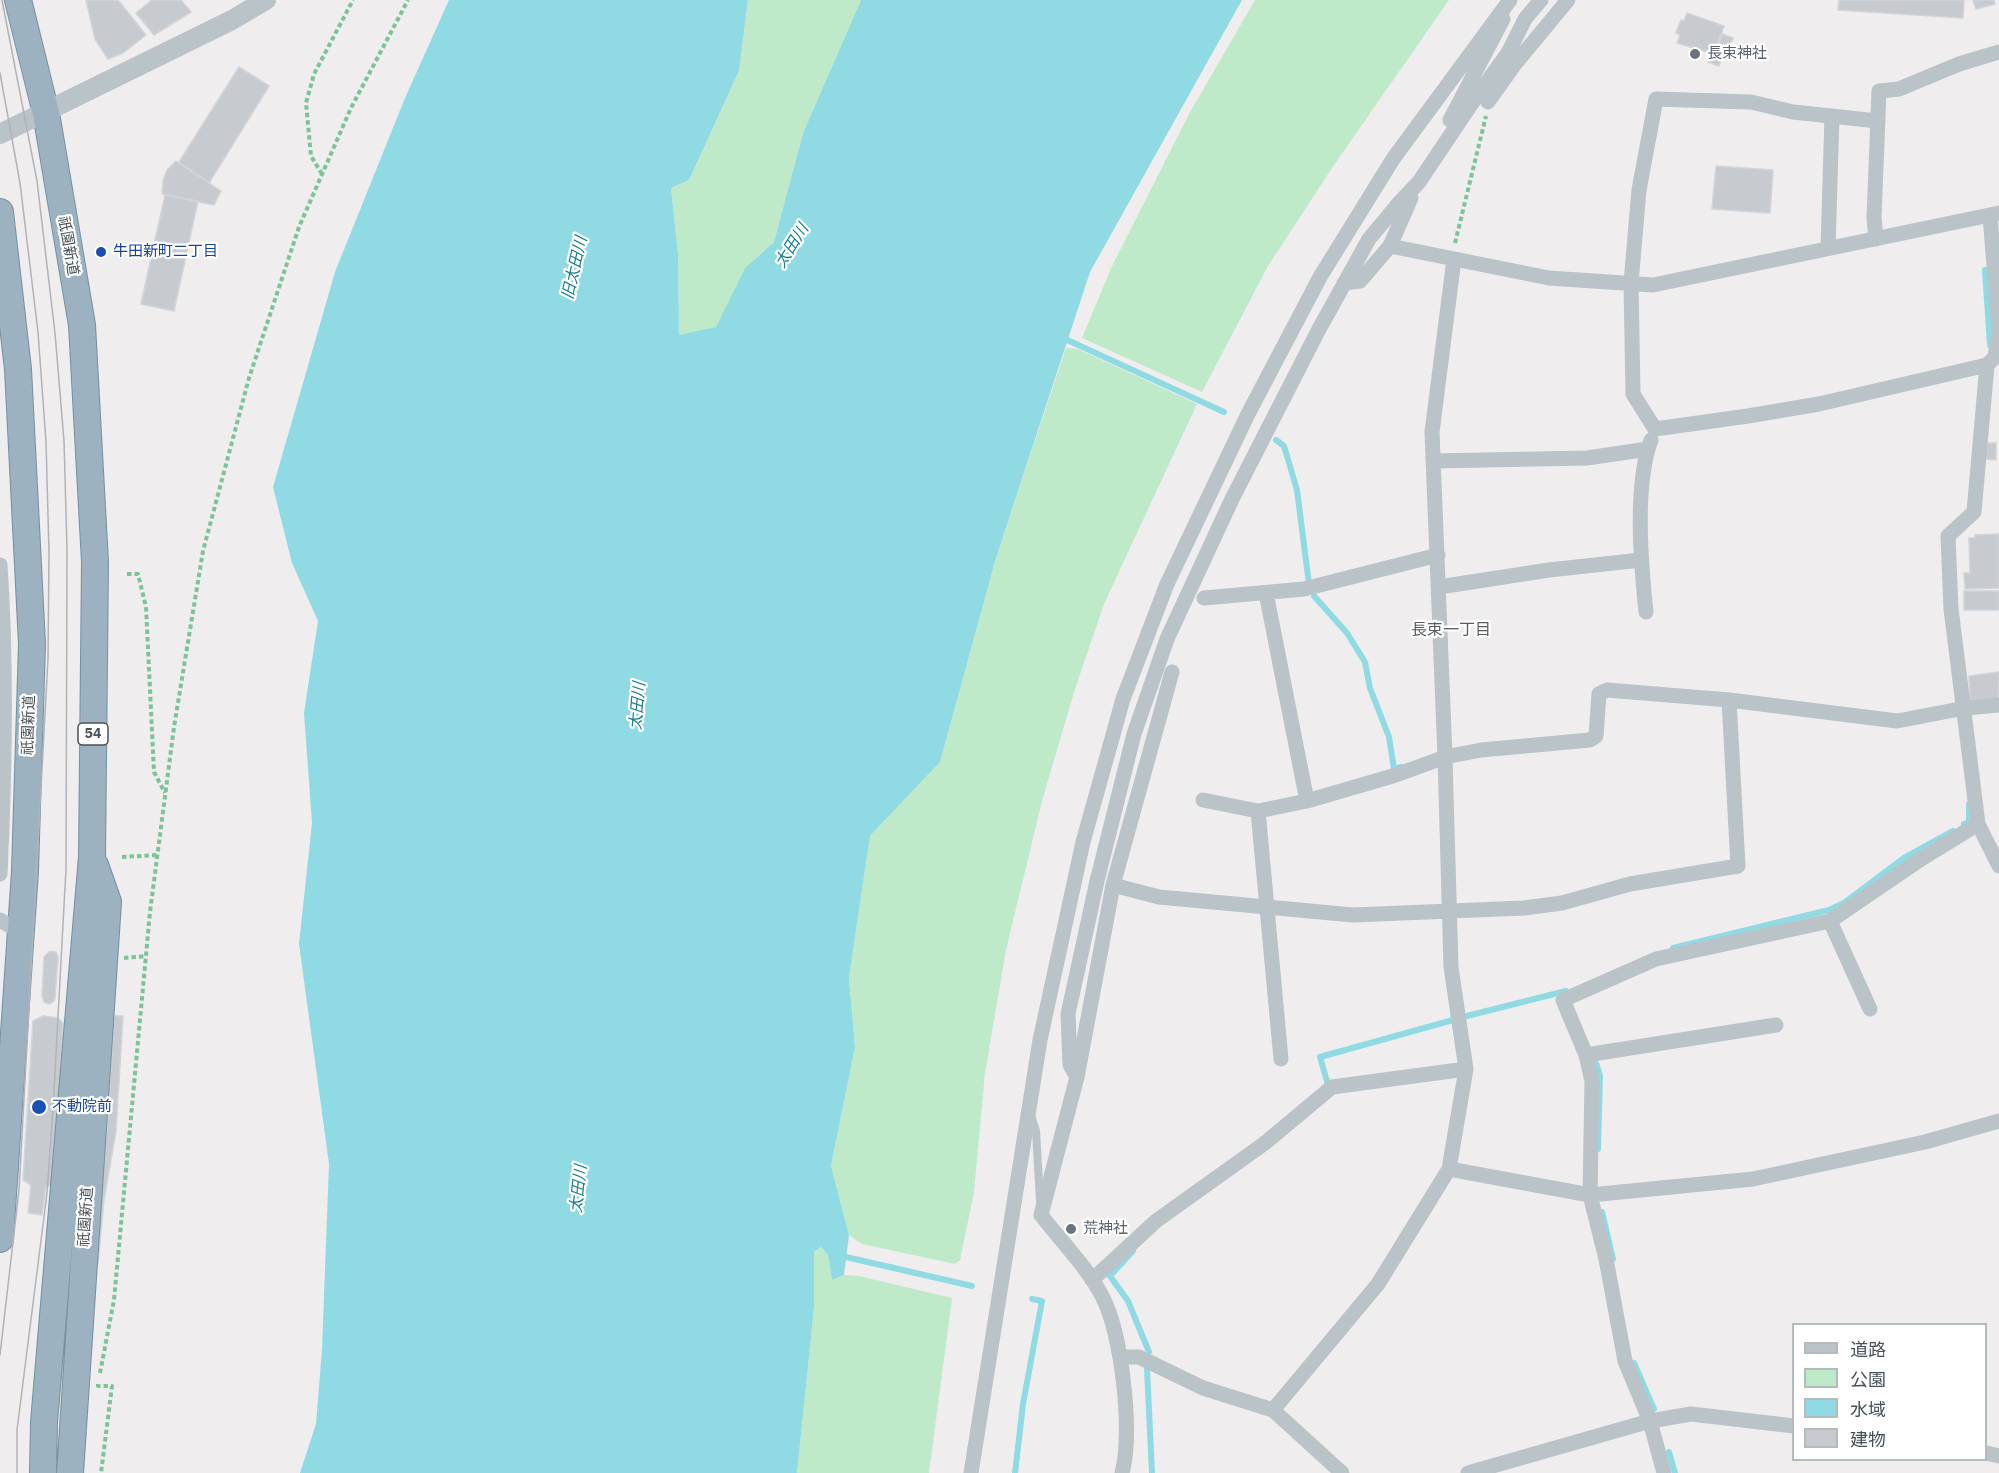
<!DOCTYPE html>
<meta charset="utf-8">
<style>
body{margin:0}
#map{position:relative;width:1999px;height:1473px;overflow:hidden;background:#efeded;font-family:"IBM Plex Sans","Noto Sans JP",sans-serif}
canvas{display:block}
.legend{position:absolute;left:1792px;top:1323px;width:195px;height:138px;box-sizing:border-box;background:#fff;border:2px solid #b5babc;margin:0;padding:8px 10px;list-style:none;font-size:18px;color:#475258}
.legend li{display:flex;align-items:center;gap:12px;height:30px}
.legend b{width:30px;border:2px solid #b5babc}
</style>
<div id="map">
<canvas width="1999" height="1473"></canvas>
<ul class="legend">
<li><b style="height:8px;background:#b9c3c8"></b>道路</li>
<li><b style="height:16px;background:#bfeaca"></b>公園</li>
<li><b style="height:16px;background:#90dbe3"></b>水域</li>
<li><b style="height:16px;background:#c7cbcf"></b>建物</li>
</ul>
</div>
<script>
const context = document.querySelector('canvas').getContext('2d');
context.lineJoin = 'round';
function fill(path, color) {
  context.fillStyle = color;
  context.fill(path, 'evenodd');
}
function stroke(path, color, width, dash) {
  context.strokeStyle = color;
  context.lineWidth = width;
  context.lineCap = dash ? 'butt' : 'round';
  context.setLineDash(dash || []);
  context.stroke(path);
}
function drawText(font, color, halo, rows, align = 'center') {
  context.font = font + ' "IBM Plex Sans","Noto Sans JP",sans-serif';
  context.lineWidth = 4.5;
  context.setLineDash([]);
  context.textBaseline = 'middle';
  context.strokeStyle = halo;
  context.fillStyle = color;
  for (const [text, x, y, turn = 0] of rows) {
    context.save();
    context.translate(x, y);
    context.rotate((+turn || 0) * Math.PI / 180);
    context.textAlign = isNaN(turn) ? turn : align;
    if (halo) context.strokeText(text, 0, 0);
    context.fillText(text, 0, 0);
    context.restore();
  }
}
fill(new Path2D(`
 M748,0H861L803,133L774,242L745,268L716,328L679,335L678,254L671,188L689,180L739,71Z
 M1255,0H1449L1334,165L1268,266L1202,392L1082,338L1112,266L1189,114Z
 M1066,348L1078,349L1197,404L1104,604L1075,689L1042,801L1006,950L985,1073L974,1192L960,1260L955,1264L862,1244L849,1235L831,1166L855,1047L849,978L870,836L940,762L996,558Z
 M821,1247L828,1255L832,1280L844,1275L859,1276L952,1298L929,1473H797L814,1308V1252Z`), '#bfeaca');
fill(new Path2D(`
 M449,0H748L739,71L689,180L671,188L678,254L679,335L716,327L745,268L774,242L803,133L861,0H1242L1090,272L996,558L940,762L870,836L849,978L855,1047L831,1166L849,1235L844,1275L832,1280L828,1255L821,1247L814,1252V1308L797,1473H300L316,1424L322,1349L329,1164L299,944L312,823L304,713L318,621L292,563L273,487L335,272L405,98Z`), '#90dbe3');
stroke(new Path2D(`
 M1985,270L1990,345
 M1063,338L1224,412
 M1276,440L1284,446L1297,490L1309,584
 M1314,596L1347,633L1365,662L1370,688L1389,737L1394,769L1401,767
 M1964,824L1969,822V804
 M1673,948L1829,910L1844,903L1904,858L1953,831
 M1463,1017L1566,991
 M1596,1063L1600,1076L1598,1149
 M1329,1088L1320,1057L1453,1020
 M1602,1212L1613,1259
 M1133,1251L1110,1276L1128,1301L1149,1352
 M846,1257L972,1286
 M1634,1363L1654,1409
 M1147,1369L1152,1473
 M1669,1452L1675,1473
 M1015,1473L1023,1404L1042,1301L1032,1299`), '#90dbe3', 6);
const building = new Path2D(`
 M86,0H118L146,35L123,53L108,59L95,39Z
 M152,0H181L191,12L154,35L136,13Z
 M1839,0H1964L1963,18L1838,10Z
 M1973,0H1994L1995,4L1976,9Z
 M1687,13L1724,26L1714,54L1677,43L1680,35L1676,33L1681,20L1684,21Z
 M1722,34L1733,38L1729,47L1719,43Z
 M1711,54L1722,57L1719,66L1708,62Z
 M239,67L269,86L209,183L179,162Z
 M176,161L221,191L214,205L162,194L163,181L167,170Z
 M1716,166L1773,170L1770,213L1712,209Z
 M165,195L198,201L174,311L141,304Z
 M1987,443H1996V460L1986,459Z
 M1999,534V588L1965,589L1964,573H1970L1969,538H1975V535Z
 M1964,591H1999V610H1964Z
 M1999,672L1998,699L1970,700L1969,676Z
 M50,951L56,952L58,957L55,998L54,1001L49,1004L44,1002L42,996L44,957Z
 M43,1016L58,1018L63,1023L54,1182L51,1186H46L42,1215L28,1213L31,1185L23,1180L33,1021Z
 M114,1016H123L116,1131L104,1200L98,1263H90L86,1256L50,1253L52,1236L91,1240L95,1198L107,1130Z`);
fill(building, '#c7cbcf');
stroke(building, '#d1d4d8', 1.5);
const trunk = new Path2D(`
 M18,0L46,113L82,325L95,562L92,857L44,1422L43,1473
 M0,212L18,369L32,644L25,871L0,1239
 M70,1473L108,902L95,865`);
stroke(trunk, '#7490a3', 28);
stroke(new Path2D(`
 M322,174L311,156L306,103L314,74L353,0
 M1455,243L1486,116
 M127,574H138L146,607L154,772L165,793
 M122,857L157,855
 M124,958L146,956
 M100,1373L114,1300L150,912L174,727L203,551L249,378L299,227L351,108L408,0
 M98,1384V1386H112L101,1473`), '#7ac497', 4, [4.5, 3]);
stroke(new Path2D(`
 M1031,1115L1036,1131L1040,1201`), '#b9c3c8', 8);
stroke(new Path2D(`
 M1488,102L1515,64L1568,0
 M1450,120L1503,19
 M1878,121L1793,112L1751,102L1656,99L1639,190L1631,283L1633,394L1655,429L1748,416L1819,404L1987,365
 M1990,215L1999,331L1995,357L1987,365L1974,512L1948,536L1951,609L1978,824L1999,866
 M1876,239L1874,218L1879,91L1899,89L1959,64L1999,52
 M1390,246L1549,278L1653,285L1999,213
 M1828,248L1832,116
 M1344,283L1360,281L1390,246L1411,198
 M1433,461L1587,458L1648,449
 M0,565C7,668 5,771 0,874
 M1439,587L1549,570L1641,560
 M1266,593L1307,801
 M1204,598L1304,589L1438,555
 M1646,612C1641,564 1634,486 1651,440
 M1203,800L1258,811L1307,801L1396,775L1445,757L1481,750L1590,740L1596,736L1599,694L1607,690L1729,700L1897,721L1965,708L1999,705
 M1258,811L1281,1059
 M1113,885L1159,897L1353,915L1524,908L1562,903L1630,884L1738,866L1729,700
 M0,920L21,933
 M1830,921L1870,1009
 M1586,1055L1776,1025
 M1077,1077L1070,1065L1068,1014L1097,881L1134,734L1167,639L1232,499L1318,331L1369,239L1399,203L1419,182L1472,103L1508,53L1525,19L1541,0
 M1449,1169L1590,1195L1753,1179L1925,1142L1999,1121
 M1092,1280L1156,1221L1265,1143L1332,1087L1466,1069
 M1121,1357H1139L1203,1388L1273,1410L1342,1473
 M1273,1410L1378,1284L1449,1169L1466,1069L1451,967L1445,757L1432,432L1454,259
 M1986,1453L1999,1456
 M971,1473L1040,1040L1083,842L1123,699L1167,584L1248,414L1320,277L1393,159L1510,0
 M1122,1473C1133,1433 1122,1333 1102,1296C1087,1267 1061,1241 1041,1215L1077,1077L1113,885L1172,672
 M1468,1473L1650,1421L1691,1414L1794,1426
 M1664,1473L1650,1421L1625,1361L1606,1259L1590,1195L1592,1081L1586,1055L1563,1000L1656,959L1830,921L1921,859L1978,824`), '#b9c3c8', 15);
stroke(new Path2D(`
 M0,134L232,20L266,0`), '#b9c3c8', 20);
stroke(trunk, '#9cb2c0', 26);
stroke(new Path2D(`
 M2,0L37,181L55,333L64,441L67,549L66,869L53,1109L47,1193L17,1430V1473
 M0,73L20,183L38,332L46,442L49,552L48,659L19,1190L0,1355`), '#b0b3b7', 1.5);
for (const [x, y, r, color] of [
 [1695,54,6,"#6b7280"],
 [101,252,6,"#1a4fb4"],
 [39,1107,8,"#1a4fb4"],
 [1071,1229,6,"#6b7280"]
]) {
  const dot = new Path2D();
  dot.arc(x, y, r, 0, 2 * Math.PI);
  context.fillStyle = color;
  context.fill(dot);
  stroke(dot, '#fff', 2);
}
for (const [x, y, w] of [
 [93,734,30]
]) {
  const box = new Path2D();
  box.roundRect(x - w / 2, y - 11, w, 22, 4.5);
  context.fillStyle = '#fff';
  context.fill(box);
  stroke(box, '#475258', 1.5);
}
drawText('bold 14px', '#475258', null, [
 ["54",93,734]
]);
drawText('15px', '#5b616d', '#fff', [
 ["長束神社",1707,54],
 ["荒神社",1083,1229]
], 'left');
drawText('15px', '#475258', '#fff', [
 ["祇園新道",68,246,80],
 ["祇園新道",29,725,-88],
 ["祇園新道",86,1217,-86]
]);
drawText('15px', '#164399', '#fff', [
 ["牛田新町二丁目",113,252],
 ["不動院前",52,1107]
], 'left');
drawText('italic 16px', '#18818b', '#fff', [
 ["太田川",792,246,-58],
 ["旧太田川",575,268,-77],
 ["太田川",638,706,-85],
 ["太田川",579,1189,-84]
]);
drawText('16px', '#5a5e61', '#fff', [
 ["長束一丁目",1451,630]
]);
</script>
